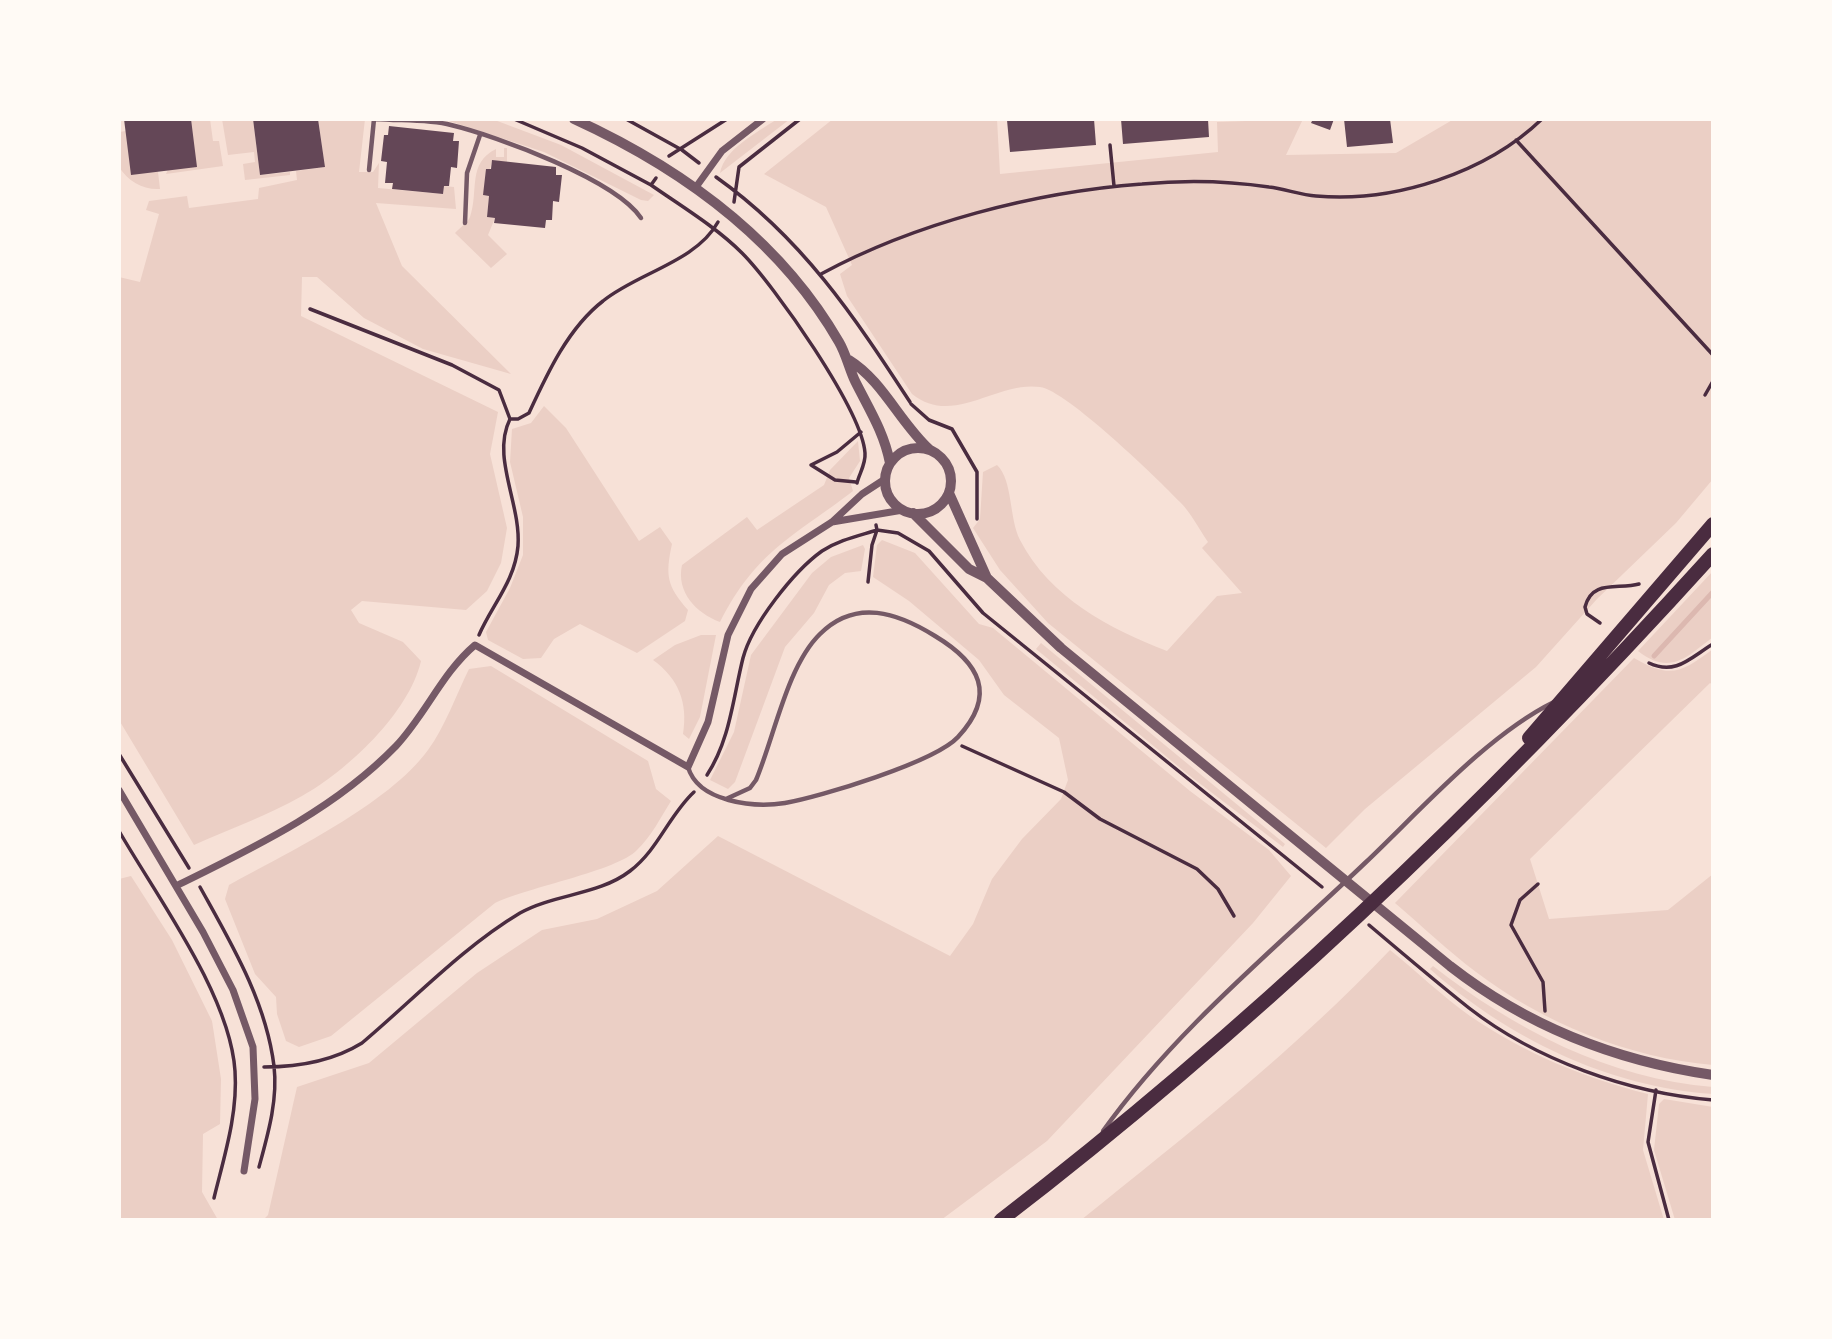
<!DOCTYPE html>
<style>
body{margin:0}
#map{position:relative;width:1832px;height:1339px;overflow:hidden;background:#f7e1d7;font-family:"Work Sans",sans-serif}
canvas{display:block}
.frame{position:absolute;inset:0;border:121px solid #fffaf5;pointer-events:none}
</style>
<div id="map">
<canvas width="1832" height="1339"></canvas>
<div class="frame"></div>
</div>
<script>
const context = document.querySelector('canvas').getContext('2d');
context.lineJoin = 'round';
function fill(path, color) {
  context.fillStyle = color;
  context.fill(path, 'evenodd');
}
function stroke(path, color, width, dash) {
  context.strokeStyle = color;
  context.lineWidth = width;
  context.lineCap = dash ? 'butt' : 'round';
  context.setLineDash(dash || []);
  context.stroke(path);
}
fill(new Path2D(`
 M191,119H210L213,141H219L223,166L166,174Z
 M222,119H253L260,175L290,172V175L245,180L243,164L255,162L254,152L228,155Z
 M318,119H365L359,172H373L379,163L378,188L443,194L444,186L454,187L456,209L376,203L402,266L511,374L423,349L364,318L317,277H302L301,316L498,412L490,454L507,528L501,563L487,591L466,610L362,601L351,610L359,623L403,642L421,661C409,713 347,771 302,796C268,815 230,829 194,845L119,720V277L140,282L159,214L146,210L149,201L187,196L189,208L258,199L259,188L297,180L296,171L325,167Z
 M443,119H492L561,145L654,195L648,201L641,200L544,152Z
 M777,119H790L720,173C725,148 757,133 777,119Z
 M833,119H997L1000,174L1218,152L1217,122L1303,119L1286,155L1396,153L1454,119H1713V479L1676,523L1597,599L1536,667L1365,809L1326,848L1048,623L1000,570L973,528L980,519L983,472L997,465C1013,480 1009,519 1020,540C1050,598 1110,629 1167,651L1217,596L1242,593L1202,548L1208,542C1199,529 1191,513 1180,502C1158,479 1066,390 1040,387C996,381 953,427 912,394L847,296L840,274L852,265L826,207L764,174Z
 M126,131L158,172L160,189C143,190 129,182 119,167V132Z
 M504,148H507V162L492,161L483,195L489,196L487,217L495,218L488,235L507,254L491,268L455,233C460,228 468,222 470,217C479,191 467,163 496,149V157H504Z
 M544,406L566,428L639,541L660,527L672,544C665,576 667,586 688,610L685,621L637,653L580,624L554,639L541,658L523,659L488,640L486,632L510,588L523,555V517L510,462L512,429L531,423Z
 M858,441L860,461L849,478L853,491C793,537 757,550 720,622C696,613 676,592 682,565L747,517L757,530L824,485L830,470Z
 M882,540L915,553L979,624L993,628L1190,791L1269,850L1291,876L1253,923L1047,1141L941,1220H263L268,1215L297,1087L369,1063L477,973L542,930L597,919L657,891L718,836L950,956L973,924L992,879L1022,839L1061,799L1068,780L1059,738L1004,695L979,660L909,601L873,577L877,545Z
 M863,545L865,549L861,571L845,573L829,585L814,613L785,647L735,782L728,789L710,780L734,732L751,655L812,573L831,557Z
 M1713,571V637C1687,657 1670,676 1638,651Z
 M701,635H716L700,717L689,739L683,734C688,703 679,679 653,660L675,645Z
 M1041,643L1285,844L1283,847L1190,776L1036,649Z
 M1713,649V685L1710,683L1530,859L1549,919L1668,910L1713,874V1065C1629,1058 1543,1023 1476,972C1448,951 1422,926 1395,903L1634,658C1670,679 1681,673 1713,649Z
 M491,666L648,761L656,789L671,801C661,817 651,837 637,850C617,871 528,887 495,903L331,1036L299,1047L286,1041L277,1014L276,997L255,974L225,899L229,885C287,853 389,804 428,750C445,727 456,695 469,669Z
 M131,876L172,940L212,1021L221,1079L220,1124L203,1134L202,1192L218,1220H119V879Z
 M1390,950C1416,971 1442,996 1470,1016C1524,1053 1584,1078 1648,1094L1643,1150L1664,1220H1081C1188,1134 1295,1050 1390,950Z
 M1433,966C1514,1029 1609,1079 1713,1087V1094C1608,1087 1508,1038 1430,969Z
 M1664,1099L1713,1107V1220H1675L1654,1150L1659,1104Z`), '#ebcfc5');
stroke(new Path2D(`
 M1654,656L1713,592`), '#dcb8b0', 5);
fill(new Path2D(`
 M124,119H191L197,167L131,175Z
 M253,119H318L325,167L260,175Z
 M1094,119L1096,145L1010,152L1007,120Z
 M1121,119H1208L1209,137L1123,144Z
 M1313,119H1334L1330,130L1311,123Z
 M1344,119H1390L1393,143L1347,147Z
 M389,126L454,133L453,141H459L457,168L451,167L449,186H444L443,194L392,189L393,183H385L387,162L381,161L384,135H388Z
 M492,160L556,167V175H562L559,202L553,201L552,220H546L545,228L494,223L495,218L487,217L489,196L483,195L486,169H491Z`), '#644757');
stroke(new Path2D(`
 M514,119L582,148L651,185
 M626,119L682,150L699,163
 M1516,140L1713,355
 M1110,145L1114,186
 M669,156L727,119
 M716,177C802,238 854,316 910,402
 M656,178L651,185C681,206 716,227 742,253C774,285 862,410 865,453C866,464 859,474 857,483
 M734,202L739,167L800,119
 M821,274C915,223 1035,192 1142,184C1183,180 1229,181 1269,187C1285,189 1301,195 1316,196C1394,203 1486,173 1542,119
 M310,309L452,365L499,390L510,419
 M1705,395L1713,381
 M911,404L929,420L952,429L977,472V519
 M510,419H518L529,413C547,374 568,328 603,301C637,273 696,262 718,222
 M811,465L837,452L861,432
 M811,465L835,480L856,482
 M876,525L877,530L898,533L929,551L983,613L1322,887
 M868,582L872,545L877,530
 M1600,623L1587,614L1585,607C1592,579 1618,590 1639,584
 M479,635C492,605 515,581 518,546C521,503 491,457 510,419
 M1649,663C1676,676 1691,657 1713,644
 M962,746L1064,792L1100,819L1197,869L1218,889L1234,916
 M119,754L189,868
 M707,775C730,740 733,698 743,658C752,624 794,571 822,551C839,540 858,536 877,530
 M119,831C157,897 230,995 235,1071C238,1114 224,1157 214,1198
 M1538,884L1520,900L1511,925L1543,982L1545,1011
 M200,887C231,943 266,1001 274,1066C278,1100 268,1134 259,1167
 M1369,925C1402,953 1435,981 1469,1008C1536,1060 1628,1093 1713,1100
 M264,1067C299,1067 333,1061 362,1043C413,1000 463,947 520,913C554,894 599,895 630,871C658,850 669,815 694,792
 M1656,1090L1648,1142L1669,1220`), '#4a2c40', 3.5);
stroke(new Path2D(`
 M376,119C400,121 428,119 451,125C497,136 616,180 641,218
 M369,170L374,119
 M465,223L467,173L480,135
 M688,767C698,802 754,808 785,803C820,797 935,762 958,737C997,695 980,663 935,636C898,613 856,598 820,634C787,666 774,738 756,780L750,788L726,799
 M1103,1131C1175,1030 1276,948 1365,863C1420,811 1487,735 1554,702`), '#755966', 4.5);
stroke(new Path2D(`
 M696,187L722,151L763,119
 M832,522L903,510
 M119,790L203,932L233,990L253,1047L255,1099L244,1171
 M176,886C255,847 335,809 396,746C426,714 442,673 475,645L688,767L708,722L728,635L751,589L782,554L832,522L862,494L885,479`), '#755966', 7);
stroke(new Path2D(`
 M574,119C681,168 779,238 839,342C846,354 849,368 855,381C869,409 884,432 890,463
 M849,360C883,381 900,423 930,450
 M885 481a33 33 0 1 1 66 0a33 33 0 1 1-66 0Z
 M949,493L987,578
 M913,513L969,569L987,578L1061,648L1450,966C1527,1026 1616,1061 1713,1075`), '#755966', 10);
stroke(new Path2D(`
 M1529,738L1713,524
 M1001,1220C1260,1021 1494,796 1713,554`), '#4a2c40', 14);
</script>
